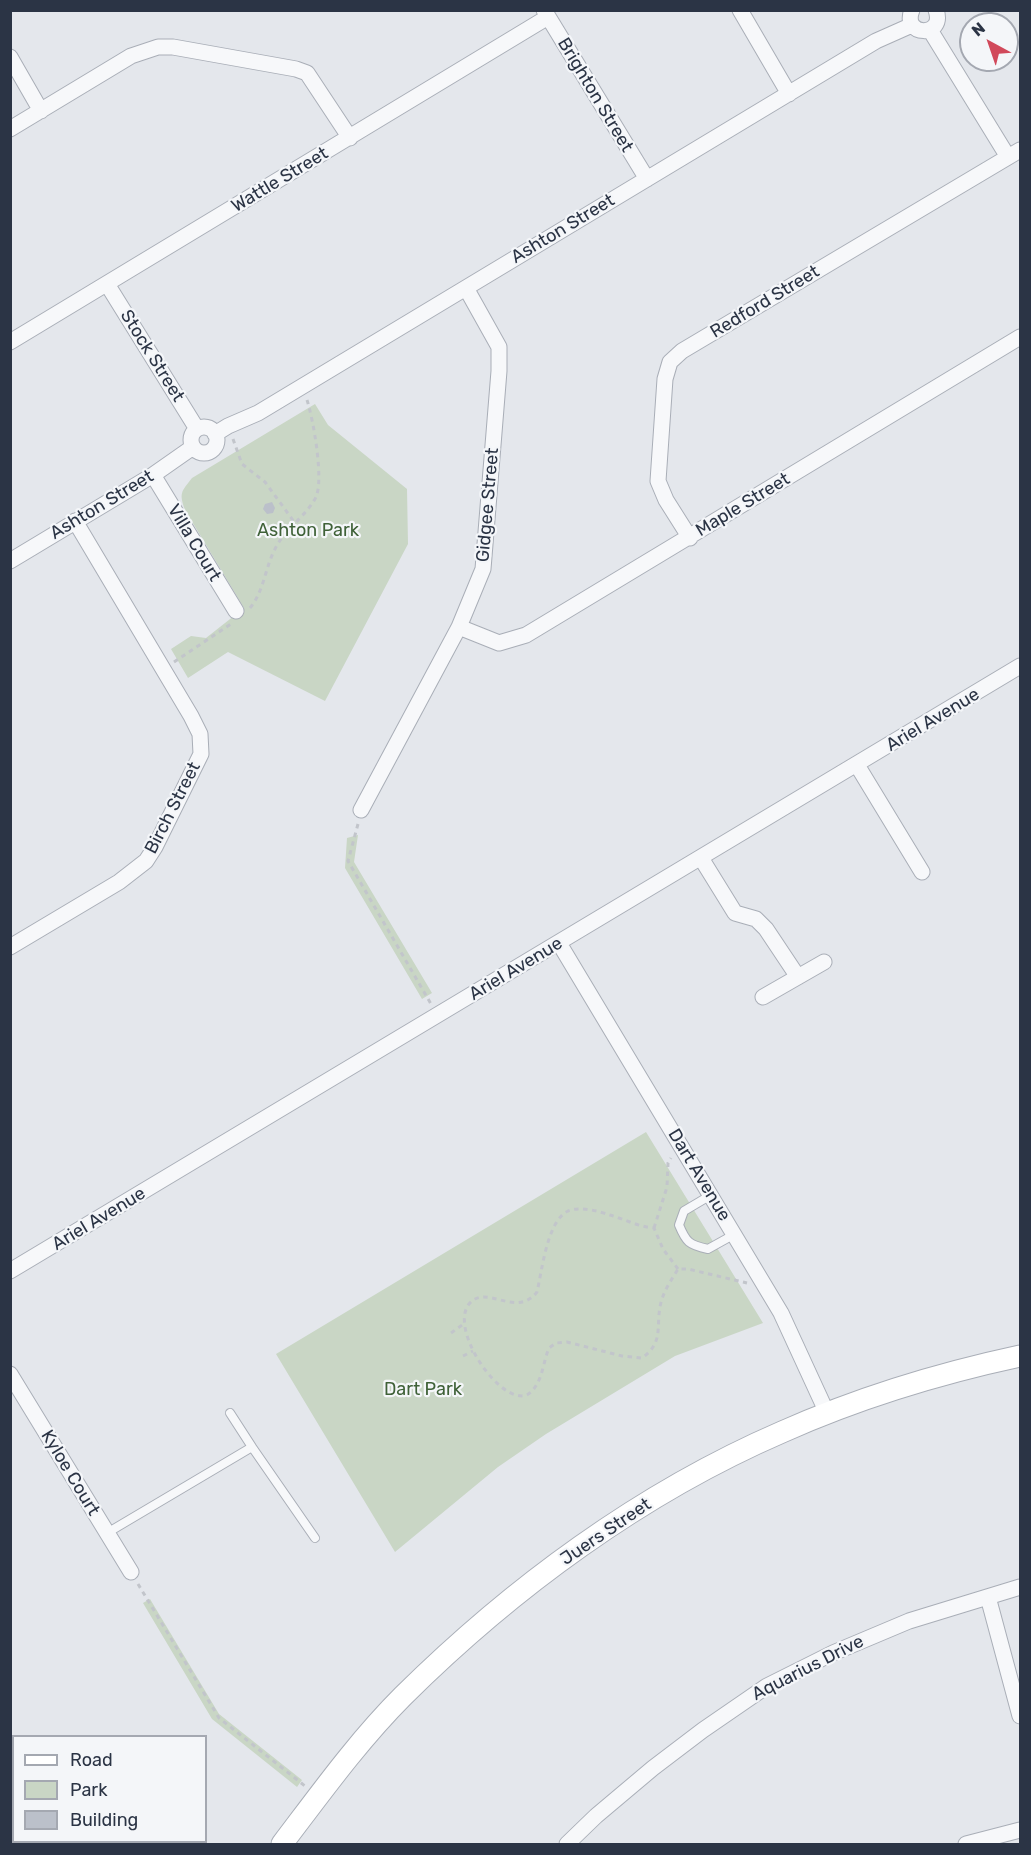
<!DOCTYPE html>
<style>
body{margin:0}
#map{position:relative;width:1031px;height:1855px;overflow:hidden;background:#e4e7ec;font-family:Rubik,sans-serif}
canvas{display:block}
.frame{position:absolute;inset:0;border:12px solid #2b3445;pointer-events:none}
.legend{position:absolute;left:12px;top:1735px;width:195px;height:108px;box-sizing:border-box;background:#f4f6f9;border:2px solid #a4a8b1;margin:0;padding:8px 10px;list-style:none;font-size:18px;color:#2b3445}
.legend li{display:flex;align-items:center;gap:12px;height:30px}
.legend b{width:30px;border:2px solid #a4a8b1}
.north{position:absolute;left:959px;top:12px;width:60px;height:60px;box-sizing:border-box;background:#f4f6f9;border:2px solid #a4a8b1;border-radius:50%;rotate:320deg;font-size:16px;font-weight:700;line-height:24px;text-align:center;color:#2b3445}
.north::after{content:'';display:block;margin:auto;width:21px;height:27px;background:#d1495b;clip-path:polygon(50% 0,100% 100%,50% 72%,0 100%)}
</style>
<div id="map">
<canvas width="1031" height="1855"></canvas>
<div class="frame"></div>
<ul class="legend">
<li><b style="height:8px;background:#fff"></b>Road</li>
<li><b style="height:16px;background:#c9d6c5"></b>Park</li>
<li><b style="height:16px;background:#bbc0ca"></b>Building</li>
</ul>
<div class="north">N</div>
</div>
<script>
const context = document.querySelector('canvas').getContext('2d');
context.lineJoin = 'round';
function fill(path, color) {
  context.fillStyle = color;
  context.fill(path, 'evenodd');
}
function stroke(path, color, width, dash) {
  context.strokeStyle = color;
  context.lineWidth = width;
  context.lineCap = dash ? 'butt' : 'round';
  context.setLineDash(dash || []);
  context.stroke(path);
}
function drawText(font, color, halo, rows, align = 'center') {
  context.font = font + ' Rubik,sans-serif';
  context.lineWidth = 4.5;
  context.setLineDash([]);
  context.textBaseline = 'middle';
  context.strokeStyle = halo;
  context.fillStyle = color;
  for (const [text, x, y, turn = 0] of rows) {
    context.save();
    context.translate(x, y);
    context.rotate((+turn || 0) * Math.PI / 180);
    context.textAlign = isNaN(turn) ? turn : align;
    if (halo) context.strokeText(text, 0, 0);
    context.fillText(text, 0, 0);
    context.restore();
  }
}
fill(new Path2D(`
 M315,404L328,425L407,489L408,544L325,701L228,652L188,678L171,649L191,636L206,638L244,608L185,510C179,493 181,492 192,478Z
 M358,835L354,862L432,993L422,999L345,868L347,838Z
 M646,1132L763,1323L675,1356L546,1434L498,1467L395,1552L276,1354Z
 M150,1599L219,1714L302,1780L297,1787L212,1719L143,1603Z`), '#c9d6c5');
fill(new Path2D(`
 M272,502L275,508L273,513L267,514L263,509L265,504Z`), '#bbc0ca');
const lane = new Path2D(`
 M711,1195L684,1211L679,1225C686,1242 689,1245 708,1249L735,1234
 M252,1447L315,1538
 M107,1533L252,1447L230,1413`);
const street = new Path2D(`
 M544,10L647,179
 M740,10L789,94
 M912,10C901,37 946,38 936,10
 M930,30L1008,157
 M10,57L41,111
 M10,129L131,56L158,47H173L296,69L307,73L350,138
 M107,284L197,429
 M10,342L548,17
 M191 440a13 13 0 1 1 26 0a13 13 0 1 1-26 0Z
 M215,434L228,426L258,413L876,41L912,25
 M153,475L236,611
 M690,538L666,500L658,481L665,379L670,362L682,351L1020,150
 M10,561L153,475L193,447
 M459,627L499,643L526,635L1020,337
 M857,765L922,872
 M361,810L459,627L483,569L499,371V347L466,288
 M701,858L735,913L756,919L766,929L798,977
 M559,943L781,1313L827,1413
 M10,947L119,882L146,861L155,847L201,754L200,734L191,716L75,521
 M763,997L824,962
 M10,1271L1020,666
 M10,1374L131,1572
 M988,1597L1020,1716
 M567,1844L596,1816L653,1768L703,1730L767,1686L833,1653L909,1621L1020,1587
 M966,1844L1020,1830`);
const secondary = new Path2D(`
 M282,1844C320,1794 358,1741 403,1696C512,1588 641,1493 782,1432C856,1399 941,1373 1020,1356`);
stroke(lane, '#a9aeb7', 10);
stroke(street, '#a9aeb7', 17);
stroke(secondary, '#a9aeb7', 23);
stroke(new Path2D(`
 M233,439L242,464L265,482L295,523
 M250,608C264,591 265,568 275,549C284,530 304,518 315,499C325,483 313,418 307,400
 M174,662L231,624
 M358,824L348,861L431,1004
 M654,1228L667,1187L668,1163L671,1158
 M678,1269L663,1249L654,1228C639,1227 624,1219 610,1215C598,1211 580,1206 568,1211C547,1221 542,1271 537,1292C516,1319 486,1283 469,1304C447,1332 509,1417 532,1391C543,1379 543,1362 549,1348L556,1343L567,1342L622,1356L642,1358C666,1341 654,1324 662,1299C665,1289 672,1279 678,1269H688L747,1283
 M451,1333L465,1323
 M463,1356L473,1351
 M138,1584L219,1718L305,1786`), '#c2c5cb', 3, [4.5, 4.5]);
stroke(lane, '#f7f8fa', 8);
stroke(street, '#f7f8fa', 15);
stroke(secondary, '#fff', 21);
drawText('18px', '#2b3445', '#f4f6f9', [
 ["Brighton Street",595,95,59],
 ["Wattle Street",280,180,-31],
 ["Ashton Street",563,229,-31],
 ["Redford Street",765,302,-31],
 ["Stock Street",152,356,58],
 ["Ashton Street",102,505,-31],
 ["Gidgee Street",488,505,-85],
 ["Maple Street",743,505,-31],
 ["Villa Court",194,543,59],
 ["Ariel Avenue",933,720,-31],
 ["Birch Street",173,808,-63],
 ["Ariel Avenue",516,969,-31],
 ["Dart Avenue",699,1175,59],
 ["Ariel Avenue",99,1219,-31],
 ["Kyloe Court",70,1473,59],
 ["Juers Street",606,1532,-34],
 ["Aquarius Drive",808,1668,-27]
]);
drawText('18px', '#3f6138', '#f4f6f9', [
 ["Ashton Park",308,531],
 ["Dart Park",423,1390]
]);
</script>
